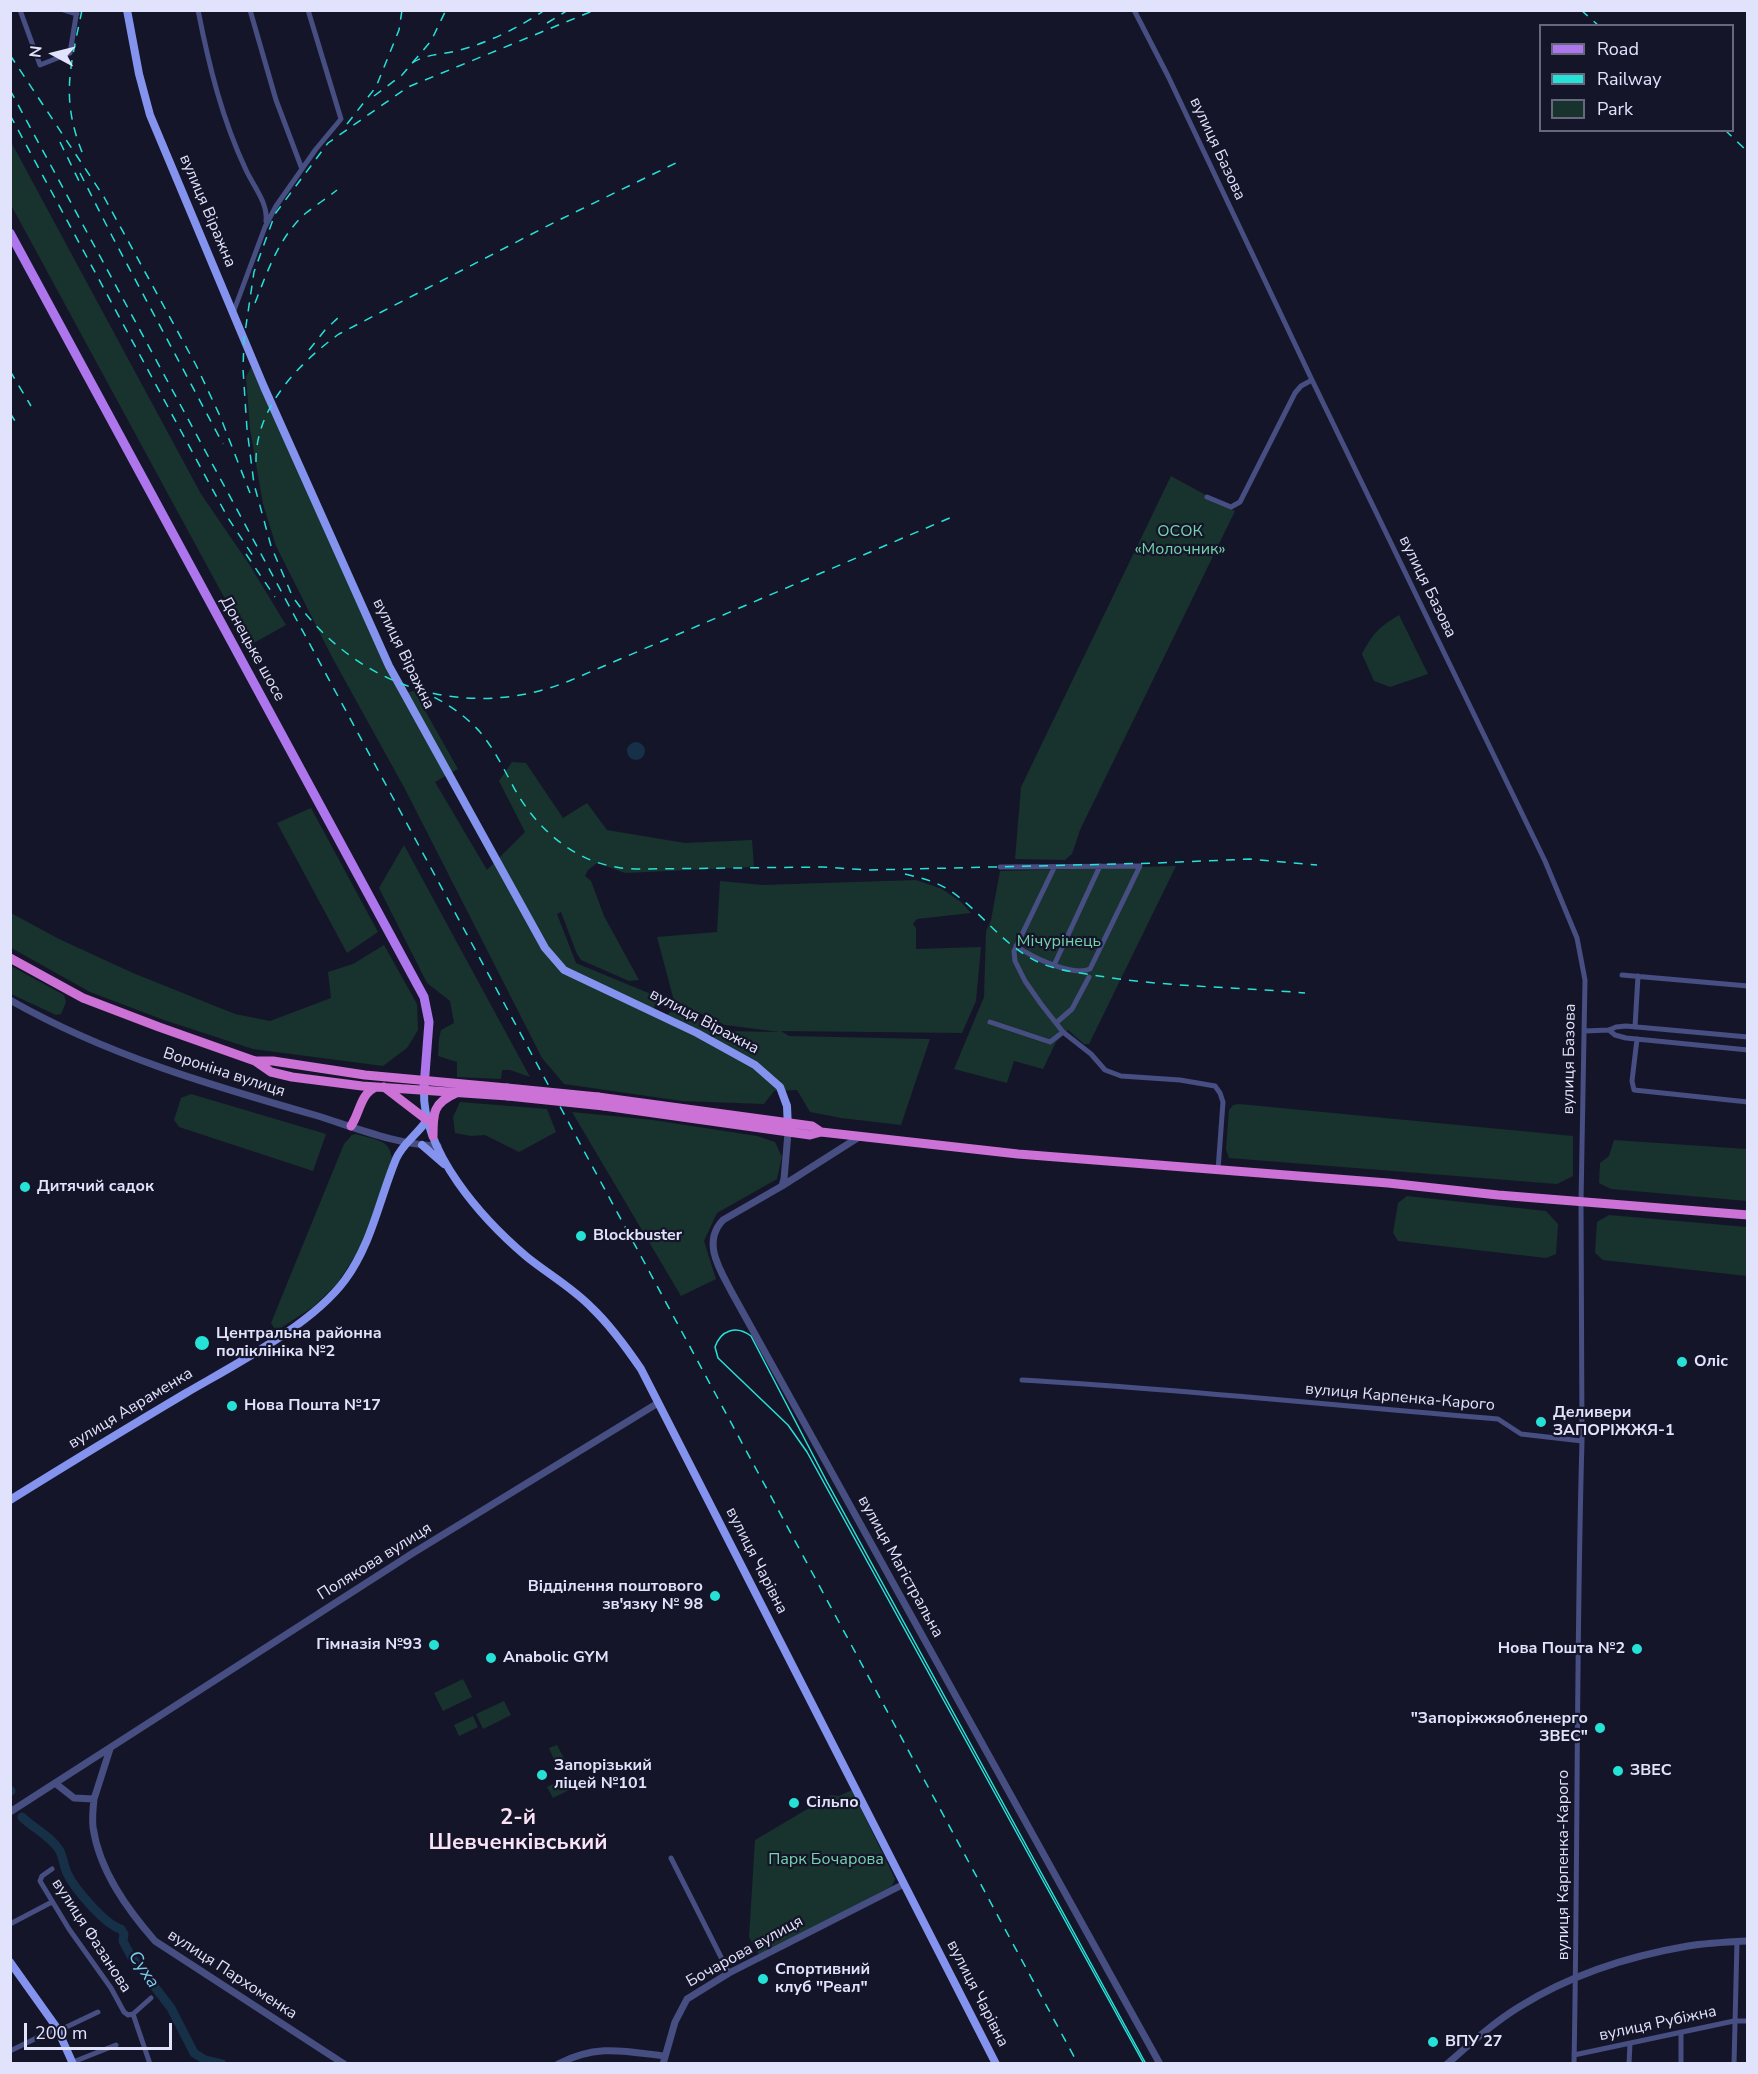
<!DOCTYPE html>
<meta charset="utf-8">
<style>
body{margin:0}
#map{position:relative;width:1758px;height:2074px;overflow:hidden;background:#151529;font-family:"Nunito Sans",sans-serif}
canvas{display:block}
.frame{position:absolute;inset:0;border:12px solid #e1e2fb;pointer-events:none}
.legend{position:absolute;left:1539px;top:24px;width:195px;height:108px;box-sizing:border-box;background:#151529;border:2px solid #67677d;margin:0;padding:8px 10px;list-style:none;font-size:18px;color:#e1e2fb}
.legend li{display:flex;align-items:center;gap:12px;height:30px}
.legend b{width:30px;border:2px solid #67677d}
.north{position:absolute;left:24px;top:24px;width:60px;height:60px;-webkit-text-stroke:4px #151529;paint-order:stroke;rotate:277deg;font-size:16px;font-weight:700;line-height:24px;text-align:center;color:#e1e2fb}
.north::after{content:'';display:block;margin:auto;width:21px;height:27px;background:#e1e2fb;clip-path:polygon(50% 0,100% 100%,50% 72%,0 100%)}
.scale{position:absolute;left:24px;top:2023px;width:148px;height:27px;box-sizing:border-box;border:3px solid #e1e2fb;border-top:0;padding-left:8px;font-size:18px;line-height:21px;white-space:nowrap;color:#e1e2fb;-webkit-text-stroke:4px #151529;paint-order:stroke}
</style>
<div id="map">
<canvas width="1758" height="2074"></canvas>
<div class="frame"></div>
<ul class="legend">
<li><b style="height:8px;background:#ad76ec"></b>Road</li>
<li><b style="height:8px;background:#26e2d6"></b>Railway</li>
<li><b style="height:16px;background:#18322d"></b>Park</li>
</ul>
<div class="north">N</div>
<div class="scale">200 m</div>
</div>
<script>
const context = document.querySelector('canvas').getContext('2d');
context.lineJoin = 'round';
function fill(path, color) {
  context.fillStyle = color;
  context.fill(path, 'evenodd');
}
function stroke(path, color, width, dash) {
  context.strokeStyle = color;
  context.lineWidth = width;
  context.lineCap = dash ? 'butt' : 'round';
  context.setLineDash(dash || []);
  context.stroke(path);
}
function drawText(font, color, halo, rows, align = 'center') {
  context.font = font + ' "Nunito Sans",sans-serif';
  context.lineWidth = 4.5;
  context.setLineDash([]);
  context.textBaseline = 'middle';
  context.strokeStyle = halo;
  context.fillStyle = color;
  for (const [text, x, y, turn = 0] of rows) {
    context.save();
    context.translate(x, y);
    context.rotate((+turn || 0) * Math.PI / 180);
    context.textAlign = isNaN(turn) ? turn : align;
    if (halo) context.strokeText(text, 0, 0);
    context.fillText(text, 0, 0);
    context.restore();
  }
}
fill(new Path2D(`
 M10,140L201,494L249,564L286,625L250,645L11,205Z
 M251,367L404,693L414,691L458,769L435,782L487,870L525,832L499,781L512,762L526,763L563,818L587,803L607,830L685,843L752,840L754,867L625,873L597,863L588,870L585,876L591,881L604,916L639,980L629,981L581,960L577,954L561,912L557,914L576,963L663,999L651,1010L664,1017L676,1008L719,1031L780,1032L725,1025L674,1001L657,937L717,932L720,881L762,885L916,880L942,889L961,902L971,913L917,919L913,924L916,928V949L981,947L976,1001L962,1033L781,1031L789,1036L930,1039L901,1125L841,1118L810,1112L797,1090L774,1091L764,1104L682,1101L564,1084L542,1058L405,789L332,657L276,546L263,504L250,429L246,377Z
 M1171,476L1235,511L1080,830L1072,854L1065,860L1015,859L1021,787Z
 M1399,615L1428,674L1390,687L1374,681L1362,654C1373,633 1379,627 1399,615Z
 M311,808L378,932L347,953L277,823Z
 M404,845L530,1077L510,1070H502L501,1079L457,1077V1062L438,1056L439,1039L441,1030L454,1023L450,1001L427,983L379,888Z
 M1176,866L1089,1044H1084L1068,1030L1056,1042L1043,1069L1014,1061L1007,1083L954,1069L984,997L986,931L991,920L1000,871Z
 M11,913L59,939L133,973L235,1014L270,1021L331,998L328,972L353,964L384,945L417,1004L418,1030L407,1048L383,1066L253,1049L164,1020L90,992L15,950L11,948Z
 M11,966L64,995L66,1002L61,1014L56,1015L11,994Z
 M191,1094L326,1134L313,1171L179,1127L174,1120L181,1098Z
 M460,1102L547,1109L556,1132L519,1152L485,1135L471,1136L455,1133L453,1117Z
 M1239,1104L1573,1136V1176L1557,1184L1229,1158L1226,1149L1229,1110L1233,1105Z
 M572,1112L653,1120L757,1136L775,1142L782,1157L777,1179L717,1213L704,1241L716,1279L681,1296Z
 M356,1134C374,1140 390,1138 392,1159L362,1245L337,1284L313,1307L276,1331L271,1323L344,1144L352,1135Z
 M1614,1140L1747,1149V1201L1611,1189L1599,1183L1600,1163L1609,1156Z
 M1407,1196L1546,1211L1558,1224L1556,1254L1546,1258L1398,1241L1393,1233L1398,1203Z
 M1609,1215L1747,1227V1276L1603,1260L1595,1253L1597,1222Z
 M463,1679L472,1697L443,1711L434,1693Z
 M504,1701L511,1715L483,1729L476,1714Z
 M473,1716L478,1727L459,1736L454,1725Z
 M557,1745L565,1760L556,1764L549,1748Z
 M563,1779L569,1790L553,1798L547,1787Z
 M852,1790L895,1879L892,1886L759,1955L749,1937L755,1840L831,1795L839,1796Z`), '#18322d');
fill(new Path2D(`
 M627 751a9 9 0 1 1 18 0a9 9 0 1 1-18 0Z`), '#153047');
stroke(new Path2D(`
 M10,1790L11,1791
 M22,1817C33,1828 52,1837 60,1851C63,1858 64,1866 67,1873C74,1888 105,1925 121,1929L124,1934L123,1941L131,1956L171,2008L194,2053L205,2060L222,2064`), '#153047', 9);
stroke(new Path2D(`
 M20,10L40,65L70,53L77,10
 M64,10L77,14
 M198,10C209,66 222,119 246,170C254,187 268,203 266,221
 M250,10L276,100L302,169
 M1134,10L1168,76L1312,380L1545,861L1577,938L1585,980L1581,1202L1582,1441
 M233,313L265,227L276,206L316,149L341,119L308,10
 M1207,497L1231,507L1240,502L1295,393L1301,386L1312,380
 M1000,867L1140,866L1090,969C1072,977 1032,957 1016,946
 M1054,868L1014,951L1015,961L1025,981L1041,1004L1063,1032L1091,1054L1105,1070L1121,1076L1180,1080L1215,1086L1220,1093L1223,1102L1218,1170
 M1055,963L1100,866
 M1622,975L1748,986
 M990,1022L1050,1042L1063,1032
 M1056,1023L1072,1009L1089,977
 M1635,1027L1638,976
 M1609,1030L1615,1035L1626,1038L1748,1050
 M1584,1031L1609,1030L1616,1027L1626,1026L1748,1037
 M1637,1039L1632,1081L1634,1090L1748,1102
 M1022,1380C1181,1389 1339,1406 1498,1419L1521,1434L1582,1441C1576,1649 1578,1856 1574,2064
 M671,1858L729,1973
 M52,1869L42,1876L40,1881L69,1929L111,1988L124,2012L128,2015L133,2014L151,1998
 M10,1924L52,1902
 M133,2014L150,2064
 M58,2031L98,2012
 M10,2051L57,2028
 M1574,2055L1734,2021H1748
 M73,2062L116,2045
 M1629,2064L1630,2043
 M1681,2064V2033
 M1734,2064L1737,1941`), '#464e82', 5);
stroke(new Path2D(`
 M10,1000C106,1055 213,1086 318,1116C356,1128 398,1145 438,1146
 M859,1137L782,1186L723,1220C702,1242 719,1268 731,1291L1160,2064
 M782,1186L784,1179L788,1133
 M55,1783L74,1798L94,1799C93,1808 92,1818 93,1827C99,1870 127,1909 155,1941L344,2064
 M94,1799L110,1749
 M10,1812L413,1553L658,1403
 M558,2064C597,2044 623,2051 664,2056
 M663,2064L675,2022L687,1999L729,1973L904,1884
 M1447,2064C1470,2044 1493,2023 1519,2007C1570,1975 1629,1956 1688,1946C1707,1943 1728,1942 1748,1941`), '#464e82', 7);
stroke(new Path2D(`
 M127,10L139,74L150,115L264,387L389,666L545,948L564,970L697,1033L755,1065L780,1087L787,1106L788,1129
 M424,1090C422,1152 482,1219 527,1257C548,1274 573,1288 592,1308C611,1326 626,1347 641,1369L996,2064
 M422,1145L444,1164
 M10,1500C68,1464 127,1428 186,1393C234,1365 312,1325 345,1280C372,1243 379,1200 396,1159C402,1144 417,1135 427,1120
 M10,1962L57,2028L73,2064`), '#8493ee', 8);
stroke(new Path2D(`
 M10,233L424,997L429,1022L424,1087`), '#ad76ec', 9);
stroke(new Path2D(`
 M10,958L83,998L159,1027L255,1061L271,1072L292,1077L362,1086L508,1096
 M256,1061H273L365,1075L507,1088
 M384,1087L427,1120
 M598,1097L812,1126L821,1132L1018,1154L1388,1183L1498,1195L1748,1215
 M604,1106L810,1135L821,1132
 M351,1126C360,1113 360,1094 376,1087
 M433,1136C433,1113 433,1103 456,1093`), '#cc71d5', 9);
stroke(new Path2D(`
 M1144,2064L807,1452L788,1425L718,1358L715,1347C721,1330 736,1325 751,1336L827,1482L1146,2064`), '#26e2d6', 1.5);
stroke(new Path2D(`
 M82,10C70,69 60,99 84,157
 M1581,10L1599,26
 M547,23L568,10
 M10,55L104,197L196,365L220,416L250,493
 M412,63C426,54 440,55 456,51C486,44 520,27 545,10
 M10,90L1078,2064
 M374,96L402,75L431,41L446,10
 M10,115L228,518L255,559
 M347,124L376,87L399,30L402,10
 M1725,130L1748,152
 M60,142L80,183
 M80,173L112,236L223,444
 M255,303C268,270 279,237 306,213C316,205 327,198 337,190
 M309,350L325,330L341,315
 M10,371L31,406
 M10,413L15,421
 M256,462C255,408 299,363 339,334L555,222L682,160
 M246,554L275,597
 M291,593L271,546L254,484L247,429L243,369L244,339L254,272L275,214L328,143L408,87L595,10
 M295,600C359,689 467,722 569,681L952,517
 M419,690C442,700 463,713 480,732C496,751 506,774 518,795C539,830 575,861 616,867C625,869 635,869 644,869L822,867L870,870L1157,863L1250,859L1317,865
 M905,874C922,878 938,882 952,892C985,915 1006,950 1045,965C1062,971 1082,973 1099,976C1167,987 1236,987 1305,993`), '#26e2d6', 1.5, [9, 8]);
stroke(new Path2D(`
 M507,1088L598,1097
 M508,1096L604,1106`), '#cc71d5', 9);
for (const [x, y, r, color] of [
 [25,1187,6,"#26e2d6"],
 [581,1236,6,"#26e2d6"],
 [202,1343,8,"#26e2d6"],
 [1682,1362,6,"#26e2d6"],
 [232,1406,6,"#26e2d6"],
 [1541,1422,6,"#26e2d6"],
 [715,1596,6,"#26e2d6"],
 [434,1645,6,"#26e2d6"],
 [1637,1649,6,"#26e2d6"],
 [491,1658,6,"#26e2d6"],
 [1600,1728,6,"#26e2d6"],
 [1618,1771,6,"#26e2d6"],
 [542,1775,6,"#26e2d6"],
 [794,1803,6,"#26e2d6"],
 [763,1979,6,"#26e2d6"],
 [1433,2042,6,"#26e2d6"]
]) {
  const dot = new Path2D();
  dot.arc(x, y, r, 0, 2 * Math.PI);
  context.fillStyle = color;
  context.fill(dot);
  stroke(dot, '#151529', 2);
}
drawText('16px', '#e1e2fb', '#151529', [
 ["вулиця Базова",1217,149,65],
 ["вулиця Віражна",207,211,67],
 ["вулиця Базова",1427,587,64],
 ["Донецьке шосе",252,649,61],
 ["вулиця Віражна",403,654,64],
 ["вулиця Віражна",704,1022,28],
 ["вулиця Базова",1570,1059,-89],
 ["Вороніна вулиця",224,1073,18],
 ["вулиця Карпенка-Карого",1400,1398,5],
 ["вулиця Авраменка",131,1409,-31],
 ["вулиця Чарівна",756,1561,63],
 ["Полякова вулиця",375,1562,-32],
 ["вулиця Магістральна",900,1567,61],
 ["вулиця Карпенка-Карого",1564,1865,-90],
 ["вулиця Фазанова",91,1936,57],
 ["Бочарова вулиця",745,1952,-29],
 ["вулиця Пархоменка",232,1975,33],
 ["вулиця Чарівна",977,1994,63],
 ["вулиця Рубіжна",1658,2024,-12]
]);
drawText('16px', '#75d3ac', '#151529', [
 ["ОСОК",1180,532],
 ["«Молочник»",1180,550],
 ["Мічурінець",1059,942],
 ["Парк Бочарова",826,1860]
]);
drawText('bold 16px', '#e1e2fb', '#151529', [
 ["Дитячий садок",37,1187],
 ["Blockbuster",593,1236],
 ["Центральна районна",216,1334],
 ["поліклініка №2",216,1352],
 ["Оліс",1694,1362],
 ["Нова Пошта №17",244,1406],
 ["Деливери",1553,1413],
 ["ЗАПОРІЖЖЯ-1",1553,1431],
 ["Відділення поштового",703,1587,"right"],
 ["зв'язку № 98",703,1605,"right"],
 ["Гімназія №93",422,1645,"right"],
 ["Нова Пошта №2",1625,1649,"right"],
 ["Anabolic GYM",503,1658],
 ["\"Запоріжжяобленерго",1588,1719,"right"],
 ["ЗВЕС\"",1588,1737,"right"],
 ["Запорізький",554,1766],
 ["ліцей №101",554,1784],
 ["ЗВЕС",1630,1771],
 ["Сільпо",806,1803],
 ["Спортивний",775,1970],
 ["клуб \"Реал\"",775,1988],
 ["ВПУ 27",1445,2042]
], 'left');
drawText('italic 18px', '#7ccbed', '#151529', [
 ["Суха",143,1970,56]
]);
drawText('bold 22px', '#fbe3f6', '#151529', [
 ["2-й",518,1819],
 ["Шевченківський",518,1844]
]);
</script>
